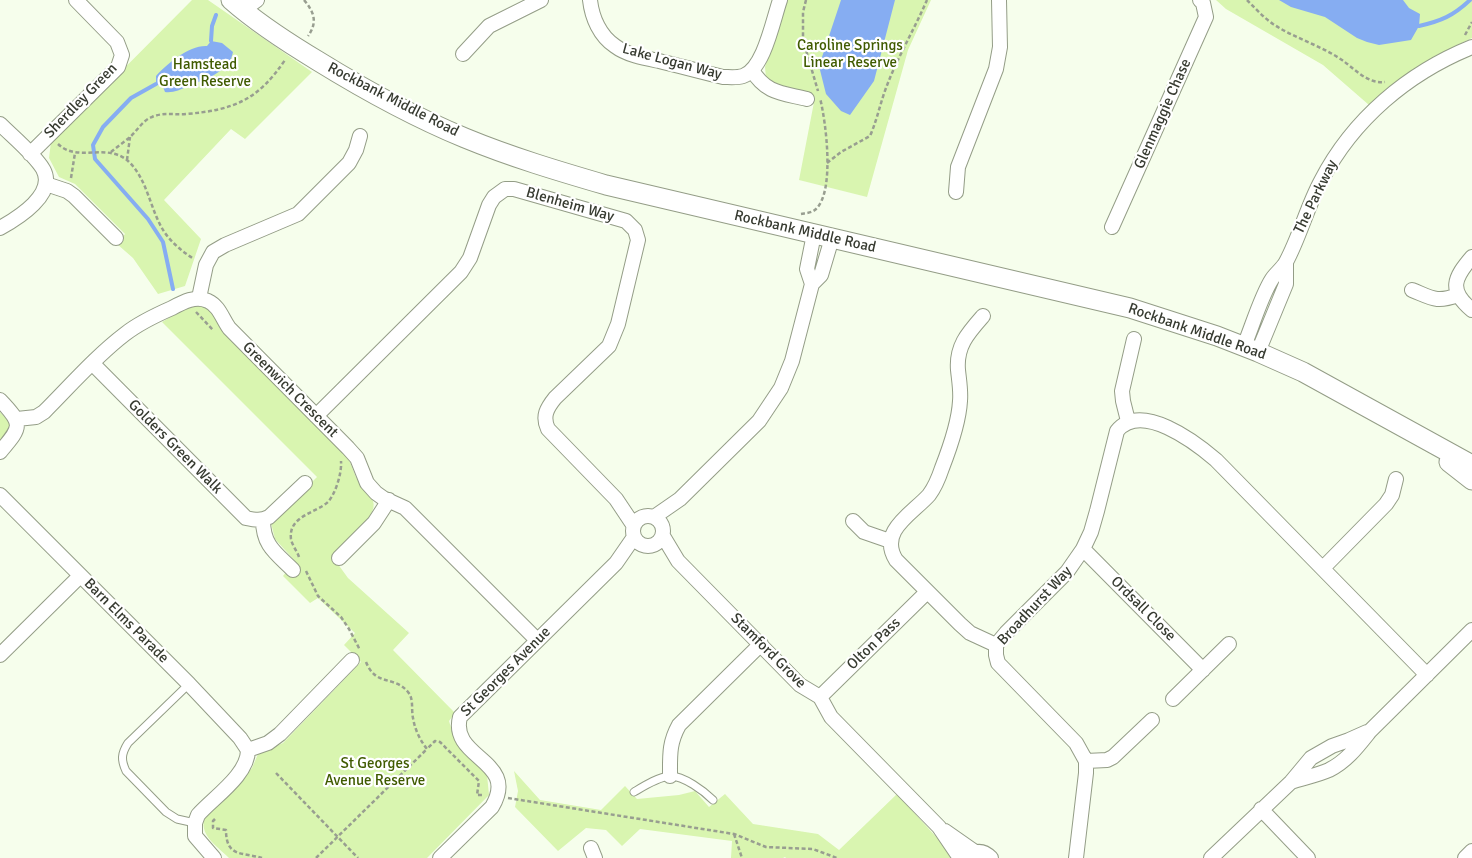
<!DOCTYPE html>
<style>
body{margin:0}
canvas{display:block;background:#f6feec}
</style>
<canvas width="1472" height="858"></canvas>
<script>
const context = document.querySelector('canvas').getContext('2d');
context.lineJoin = 'round';
function fill(path, color) {
  context.fillStyle = color;
  context.fill(path, 'evenodd');
}
function stroke(path, color, width, dash) {
  context.strokeStyle = color;
  context.lineWidth = width;
  context.lineCap = dash ? 'butt' : 'round';
  context.setLineDash(dash || []);
  context.stroke(path);
}
function drawText(font, color, halo, rows, align = 'center') {
  context.font = font + ' Signika,sans-serif';
  context.lineWidth = 4.5;
  context.setLineDash([]);
  context.textBaseline = 'middle';
  context.strokeStyle = halo;
  context.fillStyle = color;
  for (const [text, x, y, turn = 0] of rows) {
    context.save();
    context.translate(x, y);
    context.rotate((+turn || 0) * Math.PI / 180);
    context.textAlign = isNaN(turn) ? turn : align;
    if (halo) context.strokeText(text, 0, 0);
    context.fillText(text, 0, 0);
    context.restore();
  }
}
fill(new Path2D(`
 M192,0H208L312,72L245,139L231,129L164,200L201,239L185,286L158,294L133,258L117,244L125,234L75,184L59,177L49,158L51,142Z
 M786,0H931L908,50L867,197L799,180L815,97L771,85L766,78L765,67Z
 M1216,0H1472V38C1430,58 1404,74 1369,105L1323,65L1226,9Z
 M198,306C212,306 216,319 222,329L347,457C352,464 353,472 357,479C361,486 371,494 373,501C379,517 343,545 332,556L348,578L409,633L393,650L455,713L449,721L455,741L487,775L489,795L427,858H229C216,845 198,835 205,815L252,768L258,754L283,743L361,662L344,645L355,633L318,598L310,603L283,576L295,561L275,539L271,523L317,477L162,322L186,308Z
 M0,412L10,422L8,434L0,443Z
 M514,771L540,800L601,810L625,786L637,799L679,795L695,791L709,807L725,794L753,824L818,834L839,850L897,794L949,851L953,858H786L785,857L783,858H731L732,841L640,829L622,846L606,830L586,828L558,851L515,807L518,791Z`), '#d9f5b0');
fill(new Path2D(`
 M841,0H895L874,81L850,115L841,111L826,94L819,66Z
 M1279,0H1403L1409,8L1420,14L1419,26L1411,40L1379,45L1367,42L1357,38L1325,17L1291,7Z
 M211,41L222,43L233,52C229,71 219,69 208,80C192,81 180,94 165,92L163,87L156,84V76C168,63 189,45 207,46Z`), '#86adf2');
stroke(new Path2D(`
 M1419,26C1441,21 1453,16 1470,0
 M211,41L212,26L216,15
 M156,84L131,98L103,127L93,145L95,159L148,219L163,242L173,289`), '#86adf2', 4);
const lane = new Path2D(`
 M189,684L128,743C121,754 121,760 126,771L166,812L177,819L195,823
 M634,792C644,786 658,777 670,776C684,776 704,791 713,800`);
const street = new Path2D(`
 M590,0C592,18 600,36 615,46C627,55 644,58 659,61C680,66 702,72 723,77C729,77 737,78 743,76C764,69 773,20 780,0
 M243,10L257,0
 M463,54L489,26L541,0
 M752,70C766,94 783,93 807,99
 M0,124C12,136 34,154 43,169C57,194 18,218 0,228
 M30,154L118,67L122,55L117,42L76,0
 M46,184L67,191L74,196L116,238
 M956,192L958,167L996,69L1000,47L999,0
 M1112,227L1206,17L1203,3L1200,0
 M1472,257C1454,278 1448,290 1472,310
 M812,284L807,269L814,234
 M1412,290C1432,298 1436,303 1458,295
 M199,298L206,265L213,252L225,245L298,214L349,163L356,150L360,136
 M983,316C968,333 956,346 958,370C959,380 961,391 960,401C959,420 949,450 942,468C939,477 935,487 929,495C912,514 878,531 896,560L960,624L970,633L996,645
 M1244,346C1252,327 1261,296 1272,279C1276,273 1283,268 1286,262C1300,236 1307,207 1321,181C1353,119 1408,73 1472,47
 M1258,352L1286,284V263
 M93,364L246,518C255,520 261,521 269,517L305,483
 M0,400C24,425 21,427 0,452
 M316,416L461,272L470,258L489,205L494,197L505,189H514L626,221L635,230L638,240L618,324L609,346L555,398C547,408 542,416 548,429L616,499L634,526
 M17,419L36,417L44,412C70,386 96,356 125,334C139,323 156,315 172,308C183,302 196,295 208,301C219,306 222,318 229,328L348,448L357,458L367,483L376,493L383,498L405,508L537,640
 M1128,421L1123,401L1122,391L1134,339
 M0,495L189,684L240,738L248,750
 M633 531a15 15 0 1 1 30 0a15 15 0 1 1-30 0Z
 M654,517L680,499L759,421L781,388L792,361L812,284L821,275L832,238
 M263,520C263,546 276,553 293,570
 M853,521L864,532L890,541
 M663,536L678,561L800,685L820,697L831,717L939,827L960,858
 M1083,549L1203,670
 M339,558L374,523L389,500
 M1323,568L1386,504L1392,495L1396,479
 M0,655L80,576
 M820,697L927,592
 M1173,699L1229,644
 M1086,761L1107,760L1113,757L1152,720
 M670,776C670,755 669,743 679,725L761,644
 M1291,782C1303,778 1318,775 1329,770C1347,761 1358,746 1370,731L1472,630
 M1261,809L1308,858
 M945,831L975,852
 M591,848L595,858
 M969,856C977,850 984,851 991,858
 M214,858L195,836V823L198,815C214,797 248,775 248,750L268,743L280,734L352,660
 M440,858L492,807C520,760 449,759 460,717L616,563L634,537
 M1076,858L1086,773V761L1076,743L998,663L996,655V645L1006,633L1067,572L1083,549L1091,532L1097,511L1117,431C1141,401 1195,442 1216,460L1427,675
 M1211,858L1291,782L1311,758L1332,746L1349,740L1367,732
 M1465,858L1472,851`);
const secondary = new Path2D(`
 M231,0C257,23 288,43 318,61C365,90 414,117 465,138C511,157 558,171 606,185L1130,308L1217,336L1258,352L1303,372L1472,465
 M1449,462L1472,480`);
stroke(lane, '#949d87', 9);
stroke(street, '#949d87', 16);
stroke(secondary, '#949d87', 21);
stroke(new Path2D(`
 M304,0C314,12 318,22 308,36
 M806,0L803,12V40L818,91
 M1247,0C1255,8 1263,17 1273,24C1294,38 1320,45 1342,60C1355,69 1367,84 1385,82
 M1465,35L1472,22
 M58,144C78,163 106,142 128,161C148,179 150,211 165,233C173,244 183,252 194,259
 M111,152C117,147 124,142 130,137C137,131 143,120 152,117C163,112 174,115 186,114C234,110 258,100 285,60
 M127,160L130,137
 M827,163L841,152L870,136C877,120 880,104 886,88C897,58 914,30 927,0
 M71,178L75,153
 M801,214C806,213 812,213 816,209C835,191 826,122 820,98
 M196,312L213,330
 M299,557C297,551 292,545 291,539C288,516 316,513 328,502C336,493 342,472 341,461
 M306,571L318,596L341,617L349,629L360,650
 M366,662C376,687 394,675 408,692C414,699 411,709 413,718C415,730 420,740 427,749L435,741L440,742L479,781L477,795H483
 M276,773L358,858
 M508,798L734,834L766,847L813,849L837,858
 M215,819L213,821V828L226,830C226,858 243,852 262,858
 M734,834L742,858
 M316,858L427,749`), '#989e90', 2.5, [4, 2.5]);
stroke(lane, '#fff', 7);
stroke(street, '#fff', 14);
stroke(secondary, '#fff', 19);
drawText('15px', '#405b00', '#fff', [
 ["Caroline Springs",850,46],
 ["Linear Reserve",850,63],
 ["Hamstead",205,65],
 ["Green Reserve",205,82],
 ["St Georges",375,764],
 ["Avenue Reserve",375,781]
]);
drawText('15px', '#373b31', '#fff', [
 ["Lake Logan Way",672,62,15],
 ["Rockbank Middle Road",393,100,27],
 ["Sherdley Green",81,101,-46],
 ["Glenmaggie Chase",1163,114,-66],
 ["The Parkway",1316,197,-64],
 ["Blenheim Way",570,205,16],
 ["Rockbank Middle Road",805,232,13],
 ["Rockbank Middle Road",1197,332,19],
 ["Greenwich Crescent",290,390,45],
 ["Golders Green Walk",175,447,45],
 ["Broadhurst Way",1035,606,-47],
 ["Ordsall Close",1143,609,45],
 ["Barn Elms Parade",126,621,45],
 ["Olton Pass",874,644,-44],
 ["Stamford Grove",768,651,45],
 ["St Georges Avenue",506,672,-45]
]);
</script>
